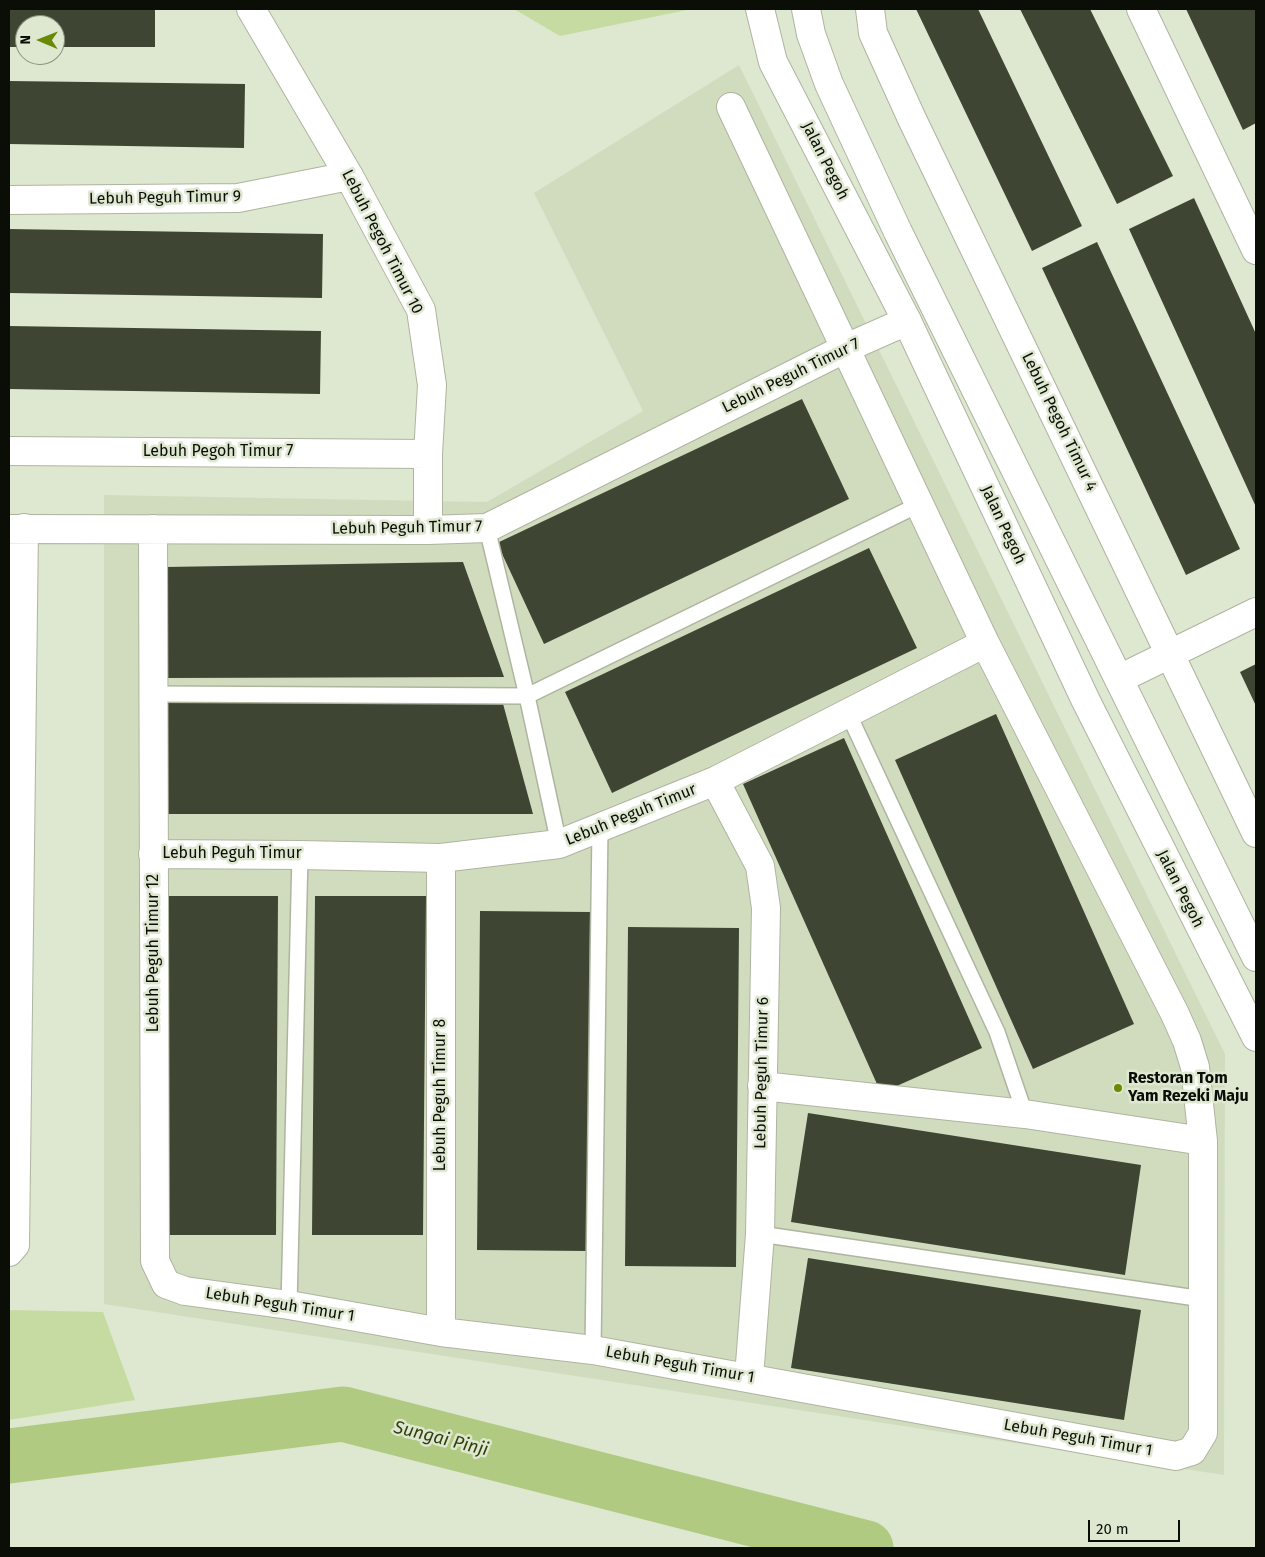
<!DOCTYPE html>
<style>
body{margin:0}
#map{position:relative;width:1265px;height:1557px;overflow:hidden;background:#dee7d0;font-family:"Fira Sans",sans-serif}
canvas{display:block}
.frame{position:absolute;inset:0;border:10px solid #0b0e07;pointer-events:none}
.north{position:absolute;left:15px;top:15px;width:50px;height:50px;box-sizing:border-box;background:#dee7d0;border:1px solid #8a9080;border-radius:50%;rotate:271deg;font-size:14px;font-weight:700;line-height:20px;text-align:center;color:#0b0e07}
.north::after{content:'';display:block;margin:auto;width:18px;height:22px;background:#6a8905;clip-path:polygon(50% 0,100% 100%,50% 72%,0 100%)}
.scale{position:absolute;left:1088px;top:1520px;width:92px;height:22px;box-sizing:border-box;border:2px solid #0b0e07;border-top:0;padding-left:6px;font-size:15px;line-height:18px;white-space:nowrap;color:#0b0e07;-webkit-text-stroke:4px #dee7d0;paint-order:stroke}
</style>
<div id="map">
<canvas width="1265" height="1557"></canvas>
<div class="frame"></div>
<div class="north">N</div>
<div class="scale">20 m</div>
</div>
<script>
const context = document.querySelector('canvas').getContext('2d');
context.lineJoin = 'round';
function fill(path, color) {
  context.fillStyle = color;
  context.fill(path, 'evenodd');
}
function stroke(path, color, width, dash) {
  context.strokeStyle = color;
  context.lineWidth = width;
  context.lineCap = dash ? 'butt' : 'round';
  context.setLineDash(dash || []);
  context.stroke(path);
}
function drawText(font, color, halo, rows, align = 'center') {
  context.font = font + ' "Fira Sans",sans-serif';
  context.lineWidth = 5;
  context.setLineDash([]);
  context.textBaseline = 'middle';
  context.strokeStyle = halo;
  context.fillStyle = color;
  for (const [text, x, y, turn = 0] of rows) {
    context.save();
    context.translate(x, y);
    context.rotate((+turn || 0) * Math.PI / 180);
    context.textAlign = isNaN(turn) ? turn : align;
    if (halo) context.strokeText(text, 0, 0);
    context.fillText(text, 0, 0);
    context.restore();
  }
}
fill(new Path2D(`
 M739,65L1225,1054L1224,1475L104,1304V495L487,502L643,411L534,193Z`), '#d1dcbf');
fill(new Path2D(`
 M514,9H687V10L560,36Z
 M9,1310L103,1312L135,1400L9,1420Z`), '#c6dba2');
stroke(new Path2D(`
 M9,1456L343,1414L866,1548`), '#b0ca81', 55);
fill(new Path2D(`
 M9,9H155V47H55V25H25V47H9Z
 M916,9H978L1082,226L1032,251Z
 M1020,9H1090L1173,176L1117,204Z
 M1186,9H1256V123L1243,130Z
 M9,81L245,84L244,148L9,144Z
 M1194,198L1256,334V507L1129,229Z
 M9,229L323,234L322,298L9,293Z
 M1097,242L1240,549L1186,575L1042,268Z
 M9,326L321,331L320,394L9,389Z
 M802,399L849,499L544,644L497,543Z
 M869,548L917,648L612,793L565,692Z
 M463,562L504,677L167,678L166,567Z
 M1256,664V706L1240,672Z
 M502,700L533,814H165V702Z
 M996,714L1134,1024L1033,1069L895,760Z
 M844,738L982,1048L881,1093L743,784Z
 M168,896H278L276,1235H165Z
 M315,896H426L423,1235H312Z
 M480,911L590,912L588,1251L477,1250Z
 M628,927L739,928L736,1267L625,1266Z
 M808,1113L1141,1165L1125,1275L791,1222Z
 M808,1258L1141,1310L1124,1420L791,1368Z`), '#3e4532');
const service = new Path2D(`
 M487,528L527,696L559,844
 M153,694L527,696L920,504
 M848,713L997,1032L1025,1114
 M760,1234L1203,1299
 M289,1305L300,855
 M593,1350L600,828`);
const minor = new Path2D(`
 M251,9L349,176L421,310L432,385L428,454V530
 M870,9L873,33L912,119L1256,833
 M1141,9L1256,250
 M9,200L238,198L349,176
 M9,451L428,454
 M9,529L428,530L487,528L846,348L907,321
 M153,529L155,1261L166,1284L185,1291L289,1305L441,1332L593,1350L1176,1456L1192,1451L1203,1433V1141L1195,1067L1187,1041L1175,1014L985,643L731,107
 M1119,679L1256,612
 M715,781L760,866L766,908L760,1234L749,1377
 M153,854L300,855L441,858L559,844L715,781L985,643
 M441,858V1332
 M762,1086L1025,1114L1203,1141
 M9,1252L15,1245L24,528`);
const tertiary = new Path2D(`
 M760,9L773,62L907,321L1086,701L1256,1037
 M806,9L811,34L829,84L898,232L1256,957`);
stroke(service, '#adb59f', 18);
stroke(minor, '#adb59f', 30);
stroke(tertiary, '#adb59f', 30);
stroke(service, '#fff', 15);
stroke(minor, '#fff', 28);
stroke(tertiary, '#fff', 28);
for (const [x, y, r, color] of [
 [1118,1088,5,"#6a8905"]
]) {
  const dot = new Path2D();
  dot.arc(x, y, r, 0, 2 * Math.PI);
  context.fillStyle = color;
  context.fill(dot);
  stroke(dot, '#dee7d0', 2);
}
drawText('16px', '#0b0e07', '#dee7d0', [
 ["Jalan Pegoh",825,161,63],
 ["Lebuh Peguh Timur 9",165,198,-1],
 ["Lebuh Pegoh Timur 10",382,242,63],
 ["Lebuh Peguh Timur 7",791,376,-26],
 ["Lebuh Pegoh Timur 4",1059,422,64],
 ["Lebuh Pegoh Timur 7",218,452],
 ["Jalan Pegoh",1003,525,65],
 ["Lebuh Peguh Timur 7",407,528,-1],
 ["Lebuh Peguh Timur",631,815,-22],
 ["Lebuh Peguh Timur",232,854],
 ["Jalan Pegoh",1180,889,63],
 ["Lebuh Peguh Timur 12",154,953,-90],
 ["Lebuh Peguh Timur 6",762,1073,-89],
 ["Lebuh Peguh Timur 8",441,1095,-90],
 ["Lebuh Peguh Timur 1",280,1305,9],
 ["Lebuh Peguh Timur 1",680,1365,10],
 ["Lebuh Peguh Timur 1",1078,1438,10]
]);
drawText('bold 16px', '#0b0e07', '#dee7d0', [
 ["Restoran Tom",1128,1079],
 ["Yam Rezeki Maju",1128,1097]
], 'left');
drawText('italic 18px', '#31400a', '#dee7d0', [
 ["Sungai Pinji",441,1439,14]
]);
</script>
